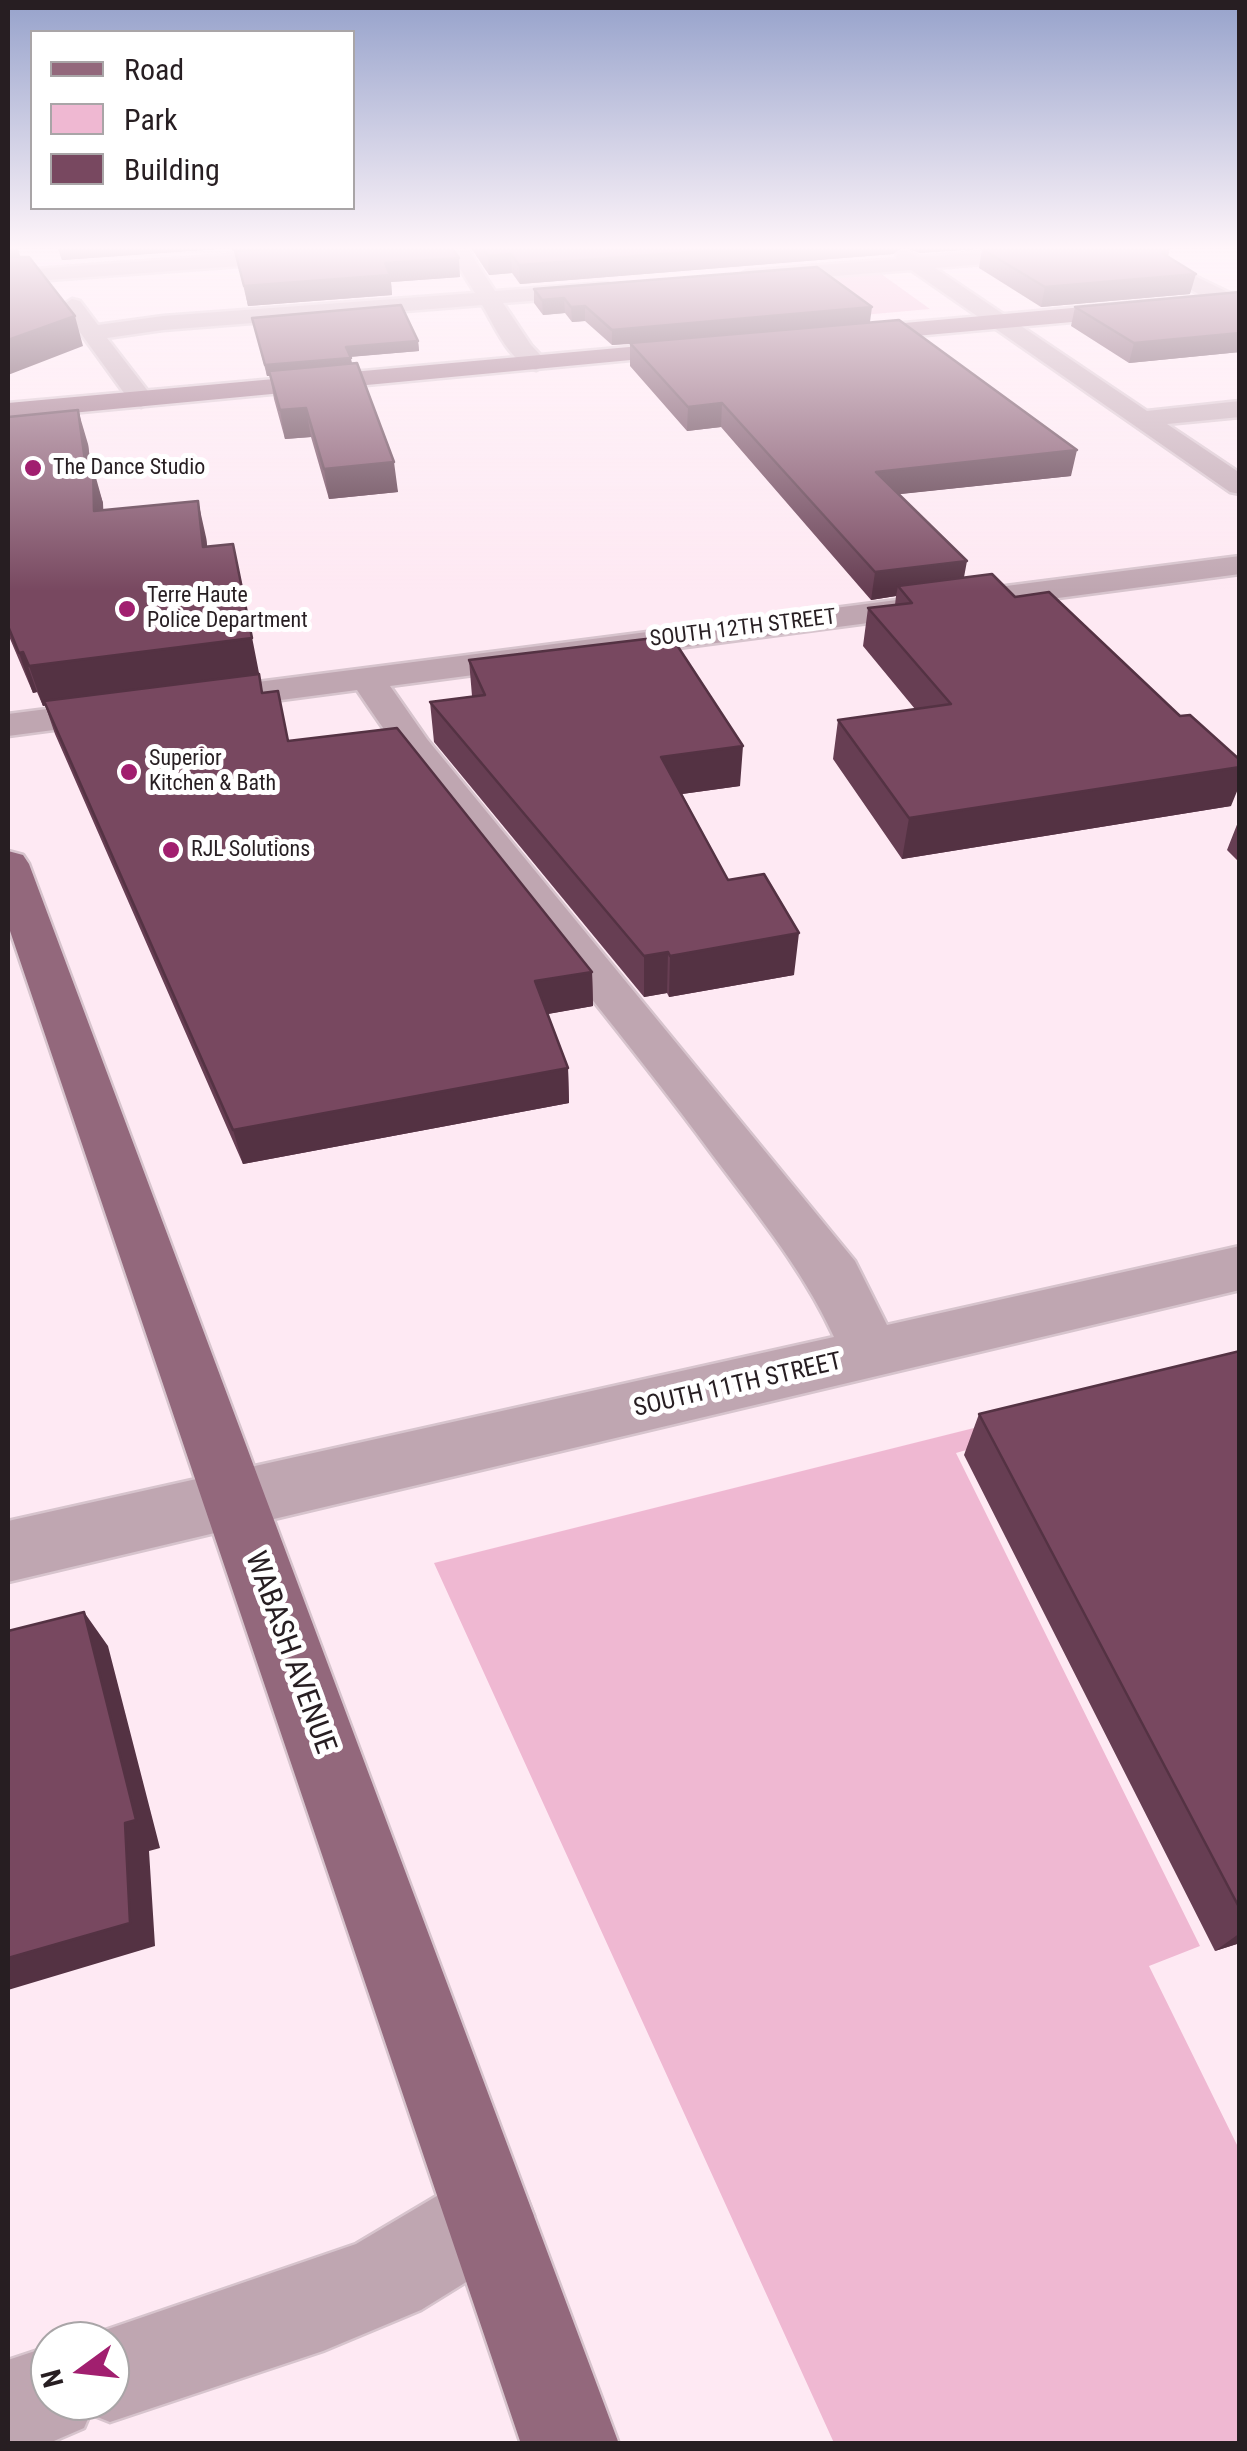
<!DOCTYPE html>
<style>
body{margin:0}
#map{position:relative;width:1247px;height:2451px;overflow:hidden;background:#fee9f3;font-family:"Roboto Condensed",sans-serif}
canvas{display:block}
.frame{position:absolute;inset:0;border:10px solid #271e22;pointer-events:none}
.legend{position:absolute;left:30px;top:30px;width:325px;height:180px;box-sizing:border-box;background:#fff;border:2px solid #a9a5a7;margin:0;padding:12px 18px;list-style:none;font-size:30px;color:#271e22}
.legend li{display:flex;align-items:center;gap:20px;height:50px}
.legend b{width:50px;border:2px solid #a9a5a7}
.north{position:absolute;left:30px;top:2321px;width:100px;height:100px;box-sizing:border-box;background:#fff;border:2px solid #a9a5a7;border-radius:50%;rotate:255deg;font-size:28px;font-weight:700;line-height:40px;text-align:center;color:#271e22}
.north::after{content:'';display:block;margin:auto;width:35px;height:45px;background:#a11f6f;clip-path:polygon(50% 0,100% 100%,50% 72%,0 100%)}
</style>
<div id="map">
<canvas width="1247" height="2451"></canvas>
<div class="frame"></div>
<ul class="legend">
<li><b style="height:12px;background:#93687c"></b>Road</li>
<li><b style="height:28px;background:#efb8d2"></b>Park</li>
<li><b style="height:28px;background:#784860"></b>Building</li>
</ul>
<div class="north">N</div>
</div>
<script>
const context = document.querySelector('canvas').getContext('2d');
context.lineJoin = 'round';
function fill(path, color) {
  context.fillStyle = color;
  context.fill(path, 'evenodd');
}
function stroke(path, color, width, dash) {
  context.strokeStyle = color;
  context.lineWidth = width;
  context.lineCap = dash ? 'butt' : 'round';
  context.setLineDash(dash || []);
  context.stroke(path);
}
function drawText(font, color, halo, rows, align = 'center') {
  context.font = font + ' "Roboto Condensed",sans-serif';
  context.lineWidth = 10;
  context.setLineDash([]);
  context.textBaseline = 'middle';
  context.strokeStyle = halo;
  context.fillStyle = color;
  for (const [text, x, y, turn = 0] of rows) {
    context.save();
    context.translate(x, y);
    context.rotate((+turn || 0) * Math.PI / 180);
    context.textAlign = isNaN(turn) ? turn : align;
    if (halo) context.strokeText(text, 0, 0);
    context.fillText(text, 0, 0);
    context.restore();
  }
}
fill(new Path2D(`
 M873,268L930,309L763,324L722,286Z
 M1034,1413L1042,1428L956,1453L1200,1946L1149,1966L1239,2149V2443H834L434,1563Z`), '#efb8d2');
const minor = new Path2D(`
 M327,248H413L403,254L8,283V271Z
 M447,248H467L495,291L607,283L618,289L607,295L503,303L531,345L548,363L536,370C510,364 495,326 482,305L163,330L107,338L154,399L141,407L132,404L61,306L72,299L80,301L98,325L163,316L475,293Z
 M1035,248H1114L1104,254L935,268L1147,411L1240,401V417L1167,424L1240,473V494L1230,492L911,270L747,283L736,277L747,271L896,259L897,252L904,250L919,257Z
 M1170,264L1236,296L1239,301L1236,306H1220L1163,274L1160,270Z
 M1240,556V574L390,686L427,739L855,1261L887,1325L1240,1246V1290L8,1582V1521L834,1337C801,1265 750,1206 703,1142C590,990 463,848 357,690L8,736V714Z
 M489,2171L521,2184L534,2216L521,2248L421,2310L323,2351L110,2422L90,2414L84,2428L47,2444H8V2360L50,2346V2401H110V2341L76,2340L356,2244L457,2184Z`);
const major = new Path2D(`
 M1240,293V307L837,343L825,336L837,329Z
 M707,340L719,347L715,352L8,419V403Z
 M8,851L23,855L29,864L619,2444H521L8,925Z`);
stroke(minor, '#d7c4cd', 5);
stroke(major, '#d7c4cd', 5);
fill(minor, '#bfa6b1');
fill(major, '#93687c');
fill(new Path2D(`
 M58,248H452L460,277L391,282L392,295L248,306L235,251H233L232,248L62,260Z
 M471,248H902L893,254L520,284L512,273L489,275Z
 M906,248H991L919,253Z
 M1002,248H1170L1168,257L1190,294L1041,307L979,268L982,249Z
 M534,289L870,322L1071,476L899,494L964,578L1231,806L902,859L833,759L838,720L915,709L863,646L868,608L895,605L896,596L871,600L721,427L687,431L630,366V344L612,345L585,321L572,322L565,313L543,315L534,303Z
 M1240,292V352L1129,363L1071,326L1075,307Z
 M252,318L418,341L419,351L350,357L398,492L329,499L311,437L285,439L274,399L270,376H267Z
 M8,417L88,444L91,467L103,503V510L206,537L207,546L263,693L288,741L592,972L593,1006L547,1014L568,1068L569,1103L243,1164L55,734L45,705L43,706L37,692L33,693L8,634Z
 M469,660L740,786L682,794L728,880L794,975L669,997L667,993L644,997L434,742L430,702L472,696Z
 M1240,817V863L1227,850Z
 M1240,1351V1943L1215,1951L964,1455L979,1414Z`), '#673e53');
fill(new Path2D(`
 M8,248H18L23,266L8,268Z
 M58,248H232L62,260Z
 M232,248H281L233,251Z
 M743,248H902L893,254L520,284L519,265Z
 M920,248H991L919,253Z
 M511,254L512,273L489,275L488,256Z
 M459,258L460,277L391,282L392,295L248,306L244,286L385,263Z
 M1196,274L1190,294L1041,307L1045,287Z
 M564,298L565,313L543,315L542,300Z
 M585,306V321L572,322L571,307Z
 M872,307L870,322L612,345V330Z
 M75,316L83,346L8,375V340Z
 M1240,333V352L1129,363L1134,343Z
 M418,341L419,351L347,357L346,347Z
 M351,358L352,369L267,376L265,365Z
 M722,403L721,427L687,431L688,407Z
 M306,408L311,437L285,439L280,410Z
 M78,410L88,444L93,486V467L103,503L105,548L94,511L86,468Z
 M1077,450L1071,476L873,497L876,472Z
 M394,462L398,492L329,499L324,469Z
 M198,501L206,537L212,584L203,547Z
 M967,561L962,588L898,586L896,596L871,600L875,572Z
 M241,581L260,678L43,706L29,666Z
 M23,652L37,692L33,693L19,653Z
 M743,746L740,786L660,797L661,757Z
 M1240,767V784L1231,806L902,859L909,818Z
 M799,933L794,975L669,997L670,956Z
 M668,952L667,993L644,997V956Z
 M592,972L593,1006L537,1016L535,981Z
 M568,1068L569,1103L243,1164L233,1130Z
 M84,1612L108,1646L160,1848L149,1851L155,1946L8,1990V1958Z
 M1240,1933V1943L1215,1951Z`), '#543243');
const building = new Path2D(`
 M281,248H452L459,258L385,263L390,275L244,286L235,251Z
 M483,248H743L519,265L511,254L488,256Z
 M1002,248H1167L1162,253L1196,274L1045,287L982,249Z
 M8,257H29L75,316L8,340Z
 M817,267L872,307L612,330L585,306L571,307L564,298L542,300L534,289Z
 M1240,292V333L1134,343L1075,307Z
 M401,305L418,341L346,347L351,358L265,365L252,318Z
 M899,320L1077,450L876,472L967,561L875,572L722,403L688,407L630,343Z
 M357,363L394,462L324,469L306,408L280,410L269,371Z
 M78,410L86,468L93,467L94,511L198,501L203,547L233,544L252,638L29,666L23,652L19,653L8,626V417Z
 M992,574L1015,597L1049,592L1180,716L1190,715L1240,760V767L909,818L838,720L951,704L868,608L912,603L898,586Z
 M671,636L743,746L661,757L728,880L764,874L799,933L670,956L668,952L644,956L430,702L485,695L469,660Z
 M259,674L262,693L278,691L288,741L397,728L592,972L535,981L568,1068L233,1130L44,701Z
 M1240,1351V1909L979,1414Z
 M84,1612L136,1820L125,1823L130,1923L8,1958V1631Z`);
fill(building, '#784860');
stroke(building, '#543243', 2.5);
const sky = context.createLinearGradient(0, 0, 0, 591);
sky.addColorStop(0, '#96a2cb');
sky.addColorStop(0.42, '#fff5fa');
sky.addColorStop(1, '#fff5fa00');
context.fillStyle = sky;
context.fillRect(0, 0, 1247, 591);
for (const [x, y, r, color] of [
 [33,468,10,"#a11f6f"],
 [127,609,10,"#a11f6f"],
 [129,772,10,"#a11f6f"],
 [171,850,10,"#a11f6f"]
]) {
  const dot = new Path2D();
  dot.arc(x, y, r, 0, 2 * Math.PI);
  context.fillStyle = color;
  context.fill(dot);
  stroke(dot, '#fff', 4);
}
drawText('22px', '#271e22', '#fff', [
 ["The Dance Studio",53,468],
 ["Terre Haute",147,596],
 ["Police Department",147,621],
 ["Superior",149,759],
 ["Kitchen & Bath",149,784],
 ["RJL Solutions",191,850]
], 'left');
drawText('22px', '#271e22', '#fff', [
 ["SOUTH 12TH STREET",743,629,-7]
]);
drawText('25px', '#271e22', '#fff', [
 ["SOUTH 11TH STREET",738,1386,-13]
]);
drawText('30px', '#271e22', '#fff', [
 ["WABASH AVENUE",289,1653,70]
]);
</script>
